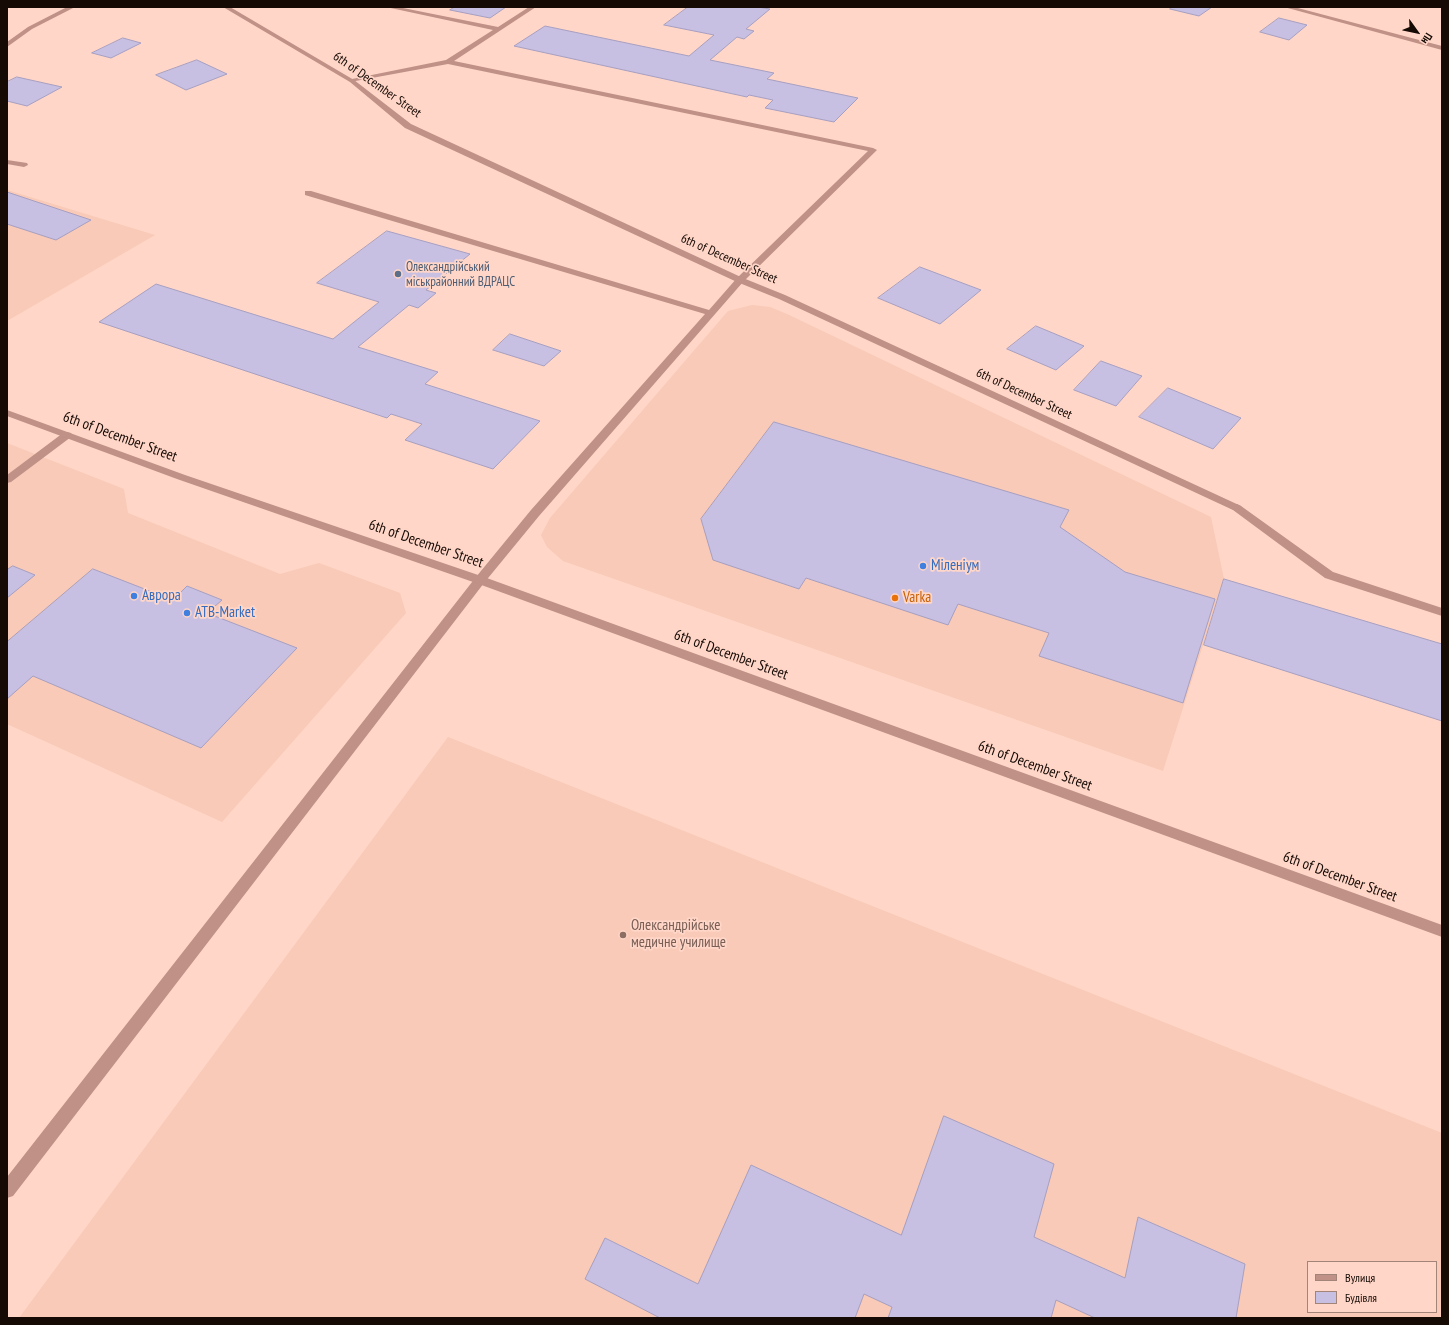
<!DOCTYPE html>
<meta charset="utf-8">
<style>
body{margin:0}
#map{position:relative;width:1449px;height:1325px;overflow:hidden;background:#ffd6c7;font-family:"PT Sans Narrow",sans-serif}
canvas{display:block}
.frame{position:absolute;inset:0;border:8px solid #160a05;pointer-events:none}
.legend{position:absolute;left:1307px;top:1261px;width:130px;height:52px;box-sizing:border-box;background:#ffd6c7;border:1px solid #a28479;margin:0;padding:5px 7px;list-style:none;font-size:12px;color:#160a05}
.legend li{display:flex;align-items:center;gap:8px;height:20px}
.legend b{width:20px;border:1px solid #a28479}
.north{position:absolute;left:1397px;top:12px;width:40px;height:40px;-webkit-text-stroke:3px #ffd6c7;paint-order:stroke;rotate:123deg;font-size:11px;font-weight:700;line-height:16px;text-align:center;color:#160a05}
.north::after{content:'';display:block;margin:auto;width:14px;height:18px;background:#160a05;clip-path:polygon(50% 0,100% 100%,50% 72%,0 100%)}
</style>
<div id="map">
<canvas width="1449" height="1325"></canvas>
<div class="frame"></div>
<ul class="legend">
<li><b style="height:5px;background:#bf9187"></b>Вулиця</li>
<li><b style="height:11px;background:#c8c0e3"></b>Будівля</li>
</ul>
<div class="north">Пн</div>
</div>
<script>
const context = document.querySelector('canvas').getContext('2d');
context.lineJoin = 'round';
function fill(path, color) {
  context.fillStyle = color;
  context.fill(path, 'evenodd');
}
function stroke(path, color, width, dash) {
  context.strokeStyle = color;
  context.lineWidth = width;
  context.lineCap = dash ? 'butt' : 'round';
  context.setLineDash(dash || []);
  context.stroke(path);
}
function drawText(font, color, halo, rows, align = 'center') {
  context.font = font + ' "PT Sans Narrow",sans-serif';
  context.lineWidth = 3.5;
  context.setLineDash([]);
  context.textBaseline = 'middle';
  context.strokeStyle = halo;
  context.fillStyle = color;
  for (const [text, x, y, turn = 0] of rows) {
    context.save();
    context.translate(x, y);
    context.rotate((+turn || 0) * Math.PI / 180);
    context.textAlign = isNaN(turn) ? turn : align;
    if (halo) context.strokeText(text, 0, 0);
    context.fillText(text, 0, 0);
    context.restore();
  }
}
fill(new Path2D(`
 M7,190L155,235L7,321Z
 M752,305L770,307L787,314L1211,517L1224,579L1163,771L563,561L547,547L541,535L550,518L728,311Z
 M7,443L124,489L128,513L280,574L319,563L400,593L406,613L222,822L7,724Z
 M448,737L1442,1133V1318H19ZM1308,1262H1436V1312H1308Z`), '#f8cab7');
const building = new Path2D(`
 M455,7H506L490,18L450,10Z
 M688,7H758L770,9L746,29L754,31L744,39L737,37L710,60L774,73L767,79L858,98L834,122L765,108L773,100L749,95L747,97L514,46L545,26L689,56L714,35L664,25Z
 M1172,7H1212L1199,16L1170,9Z
 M1279,18L1307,25L1289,40L1260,32Z
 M123,38L141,43L111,58L92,53Z
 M197,60L227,74L186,90L156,75Z
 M17,77L62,87L27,106L7,101V82Z
 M7,192L91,220L56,240L7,224Z
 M387,231L470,254L426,290L436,293L418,308L409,305L358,347L438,372L425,384L540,421L493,469L405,440L422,424L391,414L387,418L99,322L156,284L333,339L379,302L317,283Z
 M920,267L981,290L940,324L878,298Z
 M1036,326L1084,346L1056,370L1007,349Z
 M510,334L561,351L544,366L493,350Z
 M1101,361L1142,376L1116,406L1074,390Z
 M1168,388L1241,418L1213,449L1139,417Z
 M774,422L1069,510L1060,527L1125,572L1215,599L1183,703L1039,656L1049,633L958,604L948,625L806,578L799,589L713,560L701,519Z
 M13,566L35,575L7,598V570Z
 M93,569L173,600L187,586L222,600L207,613L297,648L201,748L33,676L7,699V642Z
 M1224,579L1442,644V721L1204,645Z
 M944,1116L1054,1164L1034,1237L1125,1278L1138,1217L1245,1264L1236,1318H1095L1056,1300L1051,1318H888L892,1307L864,1294L855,1318H660L585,1279L605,1238L698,1284L751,1165L901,1235Z`);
fill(building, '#c8c0e3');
stroke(building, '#a79fc1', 1);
fill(new Path2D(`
 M386,7H398L498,27L529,7H536L454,61L873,148L877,150L743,282L539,516L484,583L13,1196L7,1198V1177L476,577L531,510L705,314L305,195V191H311L709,310L737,278L868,151L448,64L350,82V80L352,79L446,60L493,30Z
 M7,160L27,163L28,165L24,167L7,164Z
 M67,432L71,433L72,435L71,437L11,482L7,483V475L63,433Z
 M1237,504L1241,506L1333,572L1442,608V616L1325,578L1233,510L1232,508L1233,506Z`), '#bf9187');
fill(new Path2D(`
 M67,7H75L32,29L7,47V42L28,27Z
 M223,7H230L354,80L411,124L743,278L785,295L1241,506L1242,508L1241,510H1233L779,299L737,282L405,128L350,82Z
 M1284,7H1294L1442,46V50Z`), '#bf9187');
fill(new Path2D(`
 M7,410L185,475L484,577L1442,925V937L476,583L177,479L7,416Z`), '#bf9187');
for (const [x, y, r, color] of [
 [398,274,4,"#5c6f8a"],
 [923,566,4,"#3f7fe0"],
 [134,596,4,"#3f7fe0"],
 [895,598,4,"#e8710a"],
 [187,613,4,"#3f7fe0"],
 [623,935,4,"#8d6e63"]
]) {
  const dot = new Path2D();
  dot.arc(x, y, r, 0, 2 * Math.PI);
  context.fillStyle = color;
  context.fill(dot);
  stroke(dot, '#ffd6c7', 1.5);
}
drawText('13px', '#160a05', '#ffd6c7', [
 ["6th of December Street",377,85,35],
 ["6th of December Street",729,259,24],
 ["6th of December Street",1024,394,25]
]);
drawText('13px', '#4e5e75', '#ffd6c7', [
 ["Олександрійський",406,267],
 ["міськрайонний ВДРАЦС",406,282]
], 'left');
drawText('15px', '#160a05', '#ffd6c7', [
 ["6th of December Street",120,437,20],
 ["6th of December Street",426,544,19],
 ["6th of December Street",731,655,20],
 ["6th of December Street",1035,766,20],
 ["6th of December Street",1340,877,20]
]);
drawText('15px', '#366cbe', '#ffd6c7', [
 ["Міленіум",931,566],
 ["Аврора",142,596],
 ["ATB-Market",195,613]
], 'left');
drawText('15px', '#c56008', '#ffd6c7', [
 ["Varka",903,598]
], 'left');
drawText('15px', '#785e54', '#ffd6c7', [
 ["Олександрійське",631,926],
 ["медичне училище",631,943]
], 'left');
</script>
